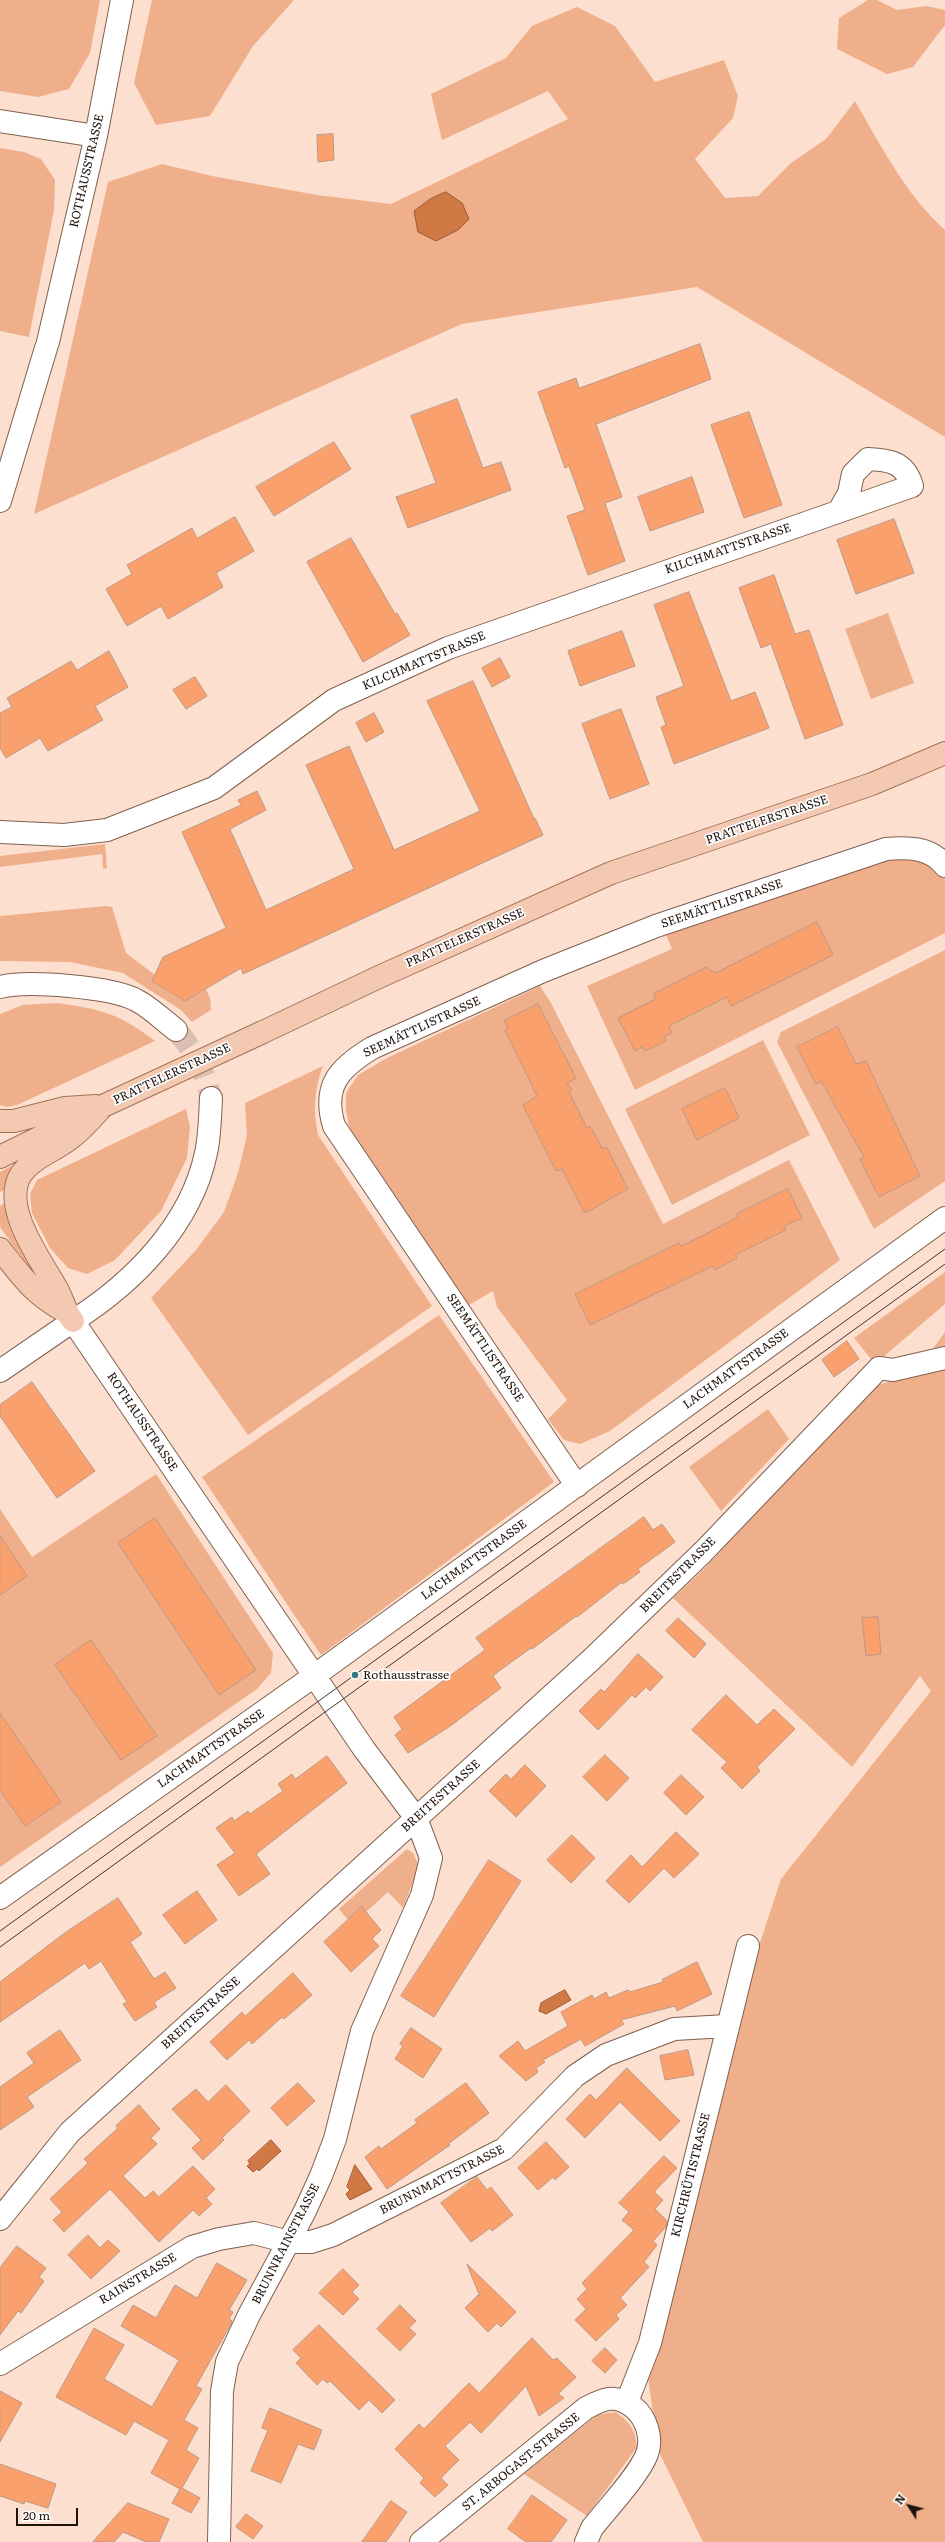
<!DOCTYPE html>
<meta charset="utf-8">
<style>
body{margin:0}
#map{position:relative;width:945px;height:2542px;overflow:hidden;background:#fcdfcf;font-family:Literata,serif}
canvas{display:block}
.north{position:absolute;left:889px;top:2486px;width:40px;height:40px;-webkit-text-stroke:3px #fff;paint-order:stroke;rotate:306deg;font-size:11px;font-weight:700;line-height:16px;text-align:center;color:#1e120b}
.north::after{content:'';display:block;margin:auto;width:14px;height:18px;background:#1e120b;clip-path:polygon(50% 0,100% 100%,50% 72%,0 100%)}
.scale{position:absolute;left:16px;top:2508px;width:62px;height:18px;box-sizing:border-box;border:2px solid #1e120b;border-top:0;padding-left:5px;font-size:12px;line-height:14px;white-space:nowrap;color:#1e120b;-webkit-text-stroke:3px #fff;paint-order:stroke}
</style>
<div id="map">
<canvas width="945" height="2542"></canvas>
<div class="north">N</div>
<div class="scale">20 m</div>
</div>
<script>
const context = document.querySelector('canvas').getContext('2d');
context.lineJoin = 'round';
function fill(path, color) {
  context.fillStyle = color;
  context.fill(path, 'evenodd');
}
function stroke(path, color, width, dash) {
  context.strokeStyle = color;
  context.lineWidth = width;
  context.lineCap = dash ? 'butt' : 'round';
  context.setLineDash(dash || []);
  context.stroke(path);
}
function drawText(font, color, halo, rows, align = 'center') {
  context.font = font + ' Literata,serif';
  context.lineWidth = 3.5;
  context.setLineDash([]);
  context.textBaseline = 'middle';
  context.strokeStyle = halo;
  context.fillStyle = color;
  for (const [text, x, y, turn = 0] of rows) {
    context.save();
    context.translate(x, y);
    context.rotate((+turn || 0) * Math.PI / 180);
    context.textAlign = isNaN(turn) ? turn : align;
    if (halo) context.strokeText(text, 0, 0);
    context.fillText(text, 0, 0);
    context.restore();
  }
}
fill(new Path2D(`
 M0,0H100L90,53L69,89L38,97L0,91Z
 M152,0H294L253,46L210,116L156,125L134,83Z
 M868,0H877L897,10L926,6L945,10V25L913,67L887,74L837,49L839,18Z
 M577,7L615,26L655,82L724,60L738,96L733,118L695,159L725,198L758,196L791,163L826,139L855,101C881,146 906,195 945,230V437L697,287L462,324L34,514L108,182L162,164L212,176L317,195L391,204L568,119L548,91L442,140L431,94L506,58L532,26Z
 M0,148L24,152L41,159L55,180L54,210L29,337L0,331Z
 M888,613L914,683L871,699L845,629Z
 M105,844L107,868L103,869L102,854L0,867V856Z
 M887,856L922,858L945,879V933L635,1090L587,986L672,949L665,932Z
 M107,906L112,907L126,953L155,975L153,982L185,1001L206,989L210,998L211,1010L192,1022L181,1010L123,973L70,962L0,961V916Z
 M945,950V1181L874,1229L777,1042L781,1032Z
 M540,986L551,1003L663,1224L789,1160L840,1260L610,1431L580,1444L564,1440L548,1419L567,1400L497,1307L493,1291L469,1305L350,1130L346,1111V1093L358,1075L387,1058Z
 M56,1003C101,1009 118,1013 155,1041L17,1105L6,1107L0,1105V1014L23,1005Z
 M763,1040L810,1135L672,1205L625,1109Z
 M323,1066C314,1090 313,1110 318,1135L432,1306L248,1435L151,1298L196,1250L224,1212L238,1173L247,1135L245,1103Z
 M186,1109L190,1127L187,1158L161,1211L115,1260L87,1274L68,1268L50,1248L32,1213L30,1194L37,1180Z
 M15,1164L5,1190L0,1192V1172Z
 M5,1203L37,1272L34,1274L0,1227V1206Z
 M945,1272V1304L875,1364L854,1338Z
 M439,1315L554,1482L321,1655L202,1477Z
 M945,1332V2542H703L658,2450L648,2377L748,1946L760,1943L781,1879L931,1691L920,1676L852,1767L673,1598L703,1570L864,1397L879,1385L916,1372Z
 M768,1409L789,1439L721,1511L689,1467Z
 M156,1474L273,1653L271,1673L257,1689L0,1867V1509L32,1557Z
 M407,1849L413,1853L419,1866L403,1908L388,1892L366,1912L362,1908L348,1920L339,1909Z
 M615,2412C630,2422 635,2429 637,2447L587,2516L524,2474L597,2415Z`), '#f0af8b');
const water = new Path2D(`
 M446,192L462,203L469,219L458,230L436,241L418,232L414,211L430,199Z
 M565,1990L571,2000L546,2014L539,2011L541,2003Z
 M271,2140L281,2151L259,2171L257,2169L253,2172L247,2166L250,2164L248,2161Z
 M355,2165L372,2189L350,2200L346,2194L350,2190L347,2187Z`);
fill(water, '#d07945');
stroke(water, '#9b5a34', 1);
const building = new Path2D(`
 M333,134L334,160L318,162L317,135Z
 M700,344L711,379L596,424L622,497L605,503L625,561L588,575L567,516L585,510L569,466L565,468L538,392L576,378L579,388Z
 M457,399L483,468L501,462L511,490L408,528L396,497L436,483L411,416Z
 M749,412L782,505L744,518L711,425Z
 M334,442L351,469L274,516L256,487Z
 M692,477L704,512L650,531L638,497Z
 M235,517L254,551L216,573L223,587L168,619L161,606L127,626L106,589L132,574L127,565L192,528L197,538Z
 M894,519L914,573L856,594L837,540Z
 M351,538L395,614L397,613L410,635L363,662L307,562Z
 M774,575L795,634L809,630L843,725L805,739L771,644L761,648L739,588Z
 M689,592L731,701L755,692L769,728L674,764L661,727L666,725L656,697L684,686L654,605Z
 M622,631L635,666L580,686L568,651Z
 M109,651L128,687L95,706L103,720L48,751L40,738L6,758L0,748V713L12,707L7,698L71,661L77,670Z
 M500,658L510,677L492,687L482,668Z
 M195,677L207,696L186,709L173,690Z
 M473,681L534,819L535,818L543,835L243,974L241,968L185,1001L152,981L163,957L226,928L182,832L241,805L238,800L257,791L266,810L230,829L266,910L354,869L306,765L349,746L394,850L480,811L427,701Z
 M621,709L649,784L610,799L582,724Z
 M374,713L384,732L366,742L356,723Z
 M817,922L833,955L731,1006L727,997L669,1026L672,1033L664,1036L666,1041L645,1051L642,1047L635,1051L618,1018L656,999L653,994L706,967L715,973Z
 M538,1004L576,1078L567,1083L572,1090L569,1092L587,1128L590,1126L602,1148H607L628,1189L587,1212H584L562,1169L556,1171L523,1105L537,1096L505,1030L508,1028L504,1021Z
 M838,1027L856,1064L866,1061L920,1176L879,1197L860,1159L864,1157L821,1081L816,1084L797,1047Z
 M725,1088L739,1118L697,1140L682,1109Z
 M788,1189L802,1218L784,1226L786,1230L735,1255L737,1258L715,1270L713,1266L590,1325L575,1294L679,1243L681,1246L700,1237L738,1217L737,1214Z
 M847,1341L859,1359L834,1377L822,1360Z
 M32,1382L95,1471L57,1498L0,1416V1405Z
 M644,1517L653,1530L662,1524L675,1542L638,1569L640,1572L623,1584L622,1582L577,1617L576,1616L532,1649L531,1648L499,1671L493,1676L501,1688L449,1727L408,1753L395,1735L402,1729L394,1717L485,1650L476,1638Z
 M155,1518L256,1670L219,1695L118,1543Z
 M0,1535L27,1576L0,1595Z
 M878,1617L881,1654L866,1656L862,1618Z
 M678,1618L706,1644L694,1658L666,1631Z
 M91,1640L157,1736L121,1760L55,1665Z
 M638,1654L663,1677L650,1691L646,1687L635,1698L632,1695L598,1730L579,1711L601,1689L604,1692Z
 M726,1695L757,1725L774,1709L795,1729L757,1767L760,1771L742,1789L721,1768L727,1762L692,1730Z
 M0,1713L61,1802L25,1826L0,1790Z
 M605,1755L629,1778L607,1801L583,1777Z
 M327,1756L347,1783L256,1854L270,1874L239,1896L217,1865L235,1853L216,1828L232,1817L234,1821L248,1811L250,1814L283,1791L278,1784L292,1774L295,1779Z
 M525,1765L546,1786L516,1817L489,1791L506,1774L511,1779Z
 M681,1775L704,1797L686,1815L664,1793Z
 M676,1832L699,1854L674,1878L664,1868L629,1903L606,1881L631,1855L642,1867Z
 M572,1835L595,1858L571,1883L547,1860Z
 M489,1860L521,1881L434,2017L401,1996Z
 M197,1891L217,1920L185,1944L163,1915Z
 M118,1898L142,1934L130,1942L154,1979L165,1972L176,1988L154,2002L157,2007L135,2021L123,2004L127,2002L101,1961L89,1969L85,1963L0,2022V1982L66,1932Z
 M362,1907L381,1930L372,1939L379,1946L351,1972L324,1942Z
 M697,1962L712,1994L677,2011L675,2006L621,2020L624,2024L585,2046L581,2039L543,2060L545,2062L536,2068L538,2072L526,2081L499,2056L518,2041L525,2051L568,2026L561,2012L592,1995L594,1999L606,1992L609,1998L628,1990L630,1992L663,1982L662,1980Z
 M293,1973L312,1995L284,2019L282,2017L252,2044L249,2040L227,2060L210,2042L242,2012L245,2016Z
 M411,2028L442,2049L423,2078L395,2059L403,2046L400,2044Z
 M60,2030L81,2060L27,2097L34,2107L0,2130V2087L34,2063L27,2053Z
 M688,2050L694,2075L665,2080L660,2056Z
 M627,2068L680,2121L660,2141L620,2102L585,2138L566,2119L590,2094L596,2100Z
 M298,2083L315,2101L287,2126L271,2108Z
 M466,2083L489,2113L448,2144L450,2145L387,2189L365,2157L379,2146L381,2149L417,2123L415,2120Z
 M226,2085L250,2111L222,2138L224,2140L203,2160L192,2148L201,2140L172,2109L196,2089L208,2102Z
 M139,2105L160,2129L151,2138L157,2144L123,2176L145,2198L153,2191L159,2197L193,2166L215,2189L206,2198L212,2204L199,2216L193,2210L159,2242L110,2189L64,2232L53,2220L62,2212L50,2199L88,2163L84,2159L118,2128L116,2126Z
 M546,2142L569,2167L555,2180L553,2177L538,2190L518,2168Z
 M664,2156L677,2168L654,2192L663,2200L655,2209L667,2221L666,2227L653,2241L657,2245L644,2262L649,2267L620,2298L627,2305L616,2315L619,2319L596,2341L575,2320L586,2309L577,2299L587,2289L582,2283L634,2230L622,2220L629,2212L619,2203Z
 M477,2177L487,2190L491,2187L513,2215L492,2231L490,2228L471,2242L441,2203Z
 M88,2235L100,2248L108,2240L120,2251L91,2279L68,2255Z
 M17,2246L46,2268L39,2277L44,2281L21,2313L18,2311L0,2335V2268Z
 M217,2263L247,2280L229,2310L233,2312L229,2319L232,2321L231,2324L196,2386L202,2389L184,2420L198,2428L186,2450L199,2458L182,2488L200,2498L191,2513L172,2503L180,2489L151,2473L169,2440L134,2421L126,2435L56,2397L94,2328L124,2345L104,2379L152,2407L179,2360L121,2326L133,2305L156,2318L175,2285L197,2298Z
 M467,2264L516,2312L501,2327L497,2323L488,2332L465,2308L478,2295L480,2297Z
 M343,2269L359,2285L352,2292L359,2299L343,2315L319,2293Z
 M400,2305L416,2321L409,2328L416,2334L400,2351L377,2329Z
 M319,2325L395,2400L382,2413L369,2400L359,2410L330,2381L327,2383L323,2379L317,2385L296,2363L301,2358L293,2350Z
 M532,2338L553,2360L557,2358L576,2377L558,2394L564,2398L539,2416L526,2386L481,2433L470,2422L445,2446L459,2460L441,2478L448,2485L435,2497L420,2483L424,2478L395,2449L419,2424L424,2429L469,2383L479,2393Z
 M605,2348L617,2360L605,2373L592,2361Z
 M0,2391L22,2403L0,2442Z
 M270,2408L322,2430L314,2450L298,2444L281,2483L251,2471L268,2430L262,2428Z
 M0,2464L56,2484L48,2508L25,2501L24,2504L0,2496Z
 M532,2495L567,2520L551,2542H526L508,2529Z
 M391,2501L407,2512L386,2542H362Z
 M128,2503L169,2519L159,2542H146L123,2532L114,2542H93Z
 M246,2514L263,2526L253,2539L236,2527Z`);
fill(building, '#faa06c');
stroke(building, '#bb9986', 1);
stroke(new Path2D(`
 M176,1030C195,1051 204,1071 211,1098`), '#dbc0b2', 22, [22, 11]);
const minor = new Path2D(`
 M0,832L64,835L107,830L214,788L334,700L448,648L912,486C905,462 890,460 868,459L853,474L849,493L839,511
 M0,1371L73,1321L364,1749L416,1818L431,1858L422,1895L362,2031L335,2139L321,2176L304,2213L249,2315L227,2362L222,2391L219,2542
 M577,1486L334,1126C322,1086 339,1068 372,1048L543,971L656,926L886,849C907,847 931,847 945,866
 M0,1898L314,1676L945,1218
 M0,2219L70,2132L591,1660L703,1552L879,1368L893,1370L945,1358
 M0,2364L192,2247L219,2239L254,2233L289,2242H311L333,2235L504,2149L575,2076L606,2055L674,2029L727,2026
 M627,2402L650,2343L748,1946
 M421,2542L586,2408C603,2399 615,2393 633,2407C646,2417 653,2438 647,2454C639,2475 607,2509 592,2528L586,2542`);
const tertiary = new Path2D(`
 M0,121L96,136
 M48,342L96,136L122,0
 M0,501L46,348
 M0,987C27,980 112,987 136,1000C150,1007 163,1020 176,1030
 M73,1321C133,1283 191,1225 206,1153C210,1135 210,1116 211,1098`);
const primary = new Path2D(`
 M263,1032L381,976L611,873L872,784L945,753
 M0,1121H14L65,1108L96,1106
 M0,1157L77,1119
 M0,1249C23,1278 32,1293 66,1312
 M73,1321C65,1311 63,1300 57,1289C41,1260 2,1209 20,1176C31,1158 55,1151 71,1138C83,1129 93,1117 103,1106`);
stroke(minor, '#7f604e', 24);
stroke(tertiary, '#7f604e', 24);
stroke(primary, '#a37256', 24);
stroke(minor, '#fff', 22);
stroke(tertiary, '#fff', 22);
stroke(primary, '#f3c9b2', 22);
stroke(new Path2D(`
 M0,1931L945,1249
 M0,1947L945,1264`), '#42332b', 1);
const primaryBridge = new Path2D(`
 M103,1106L263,1032`);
stroke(primaryBridge, '#a37256', 24, []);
stroke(primaryBridge, '#f3c9b2', 22);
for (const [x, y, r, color] of [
 [355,1675,4,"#307a7e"]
]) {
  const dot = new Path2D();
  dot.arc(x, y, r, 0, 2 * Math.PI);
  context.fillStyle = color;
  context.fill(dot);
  stroke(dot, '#fff', 1.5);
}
drawText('12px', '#1e120b', '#fff', [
 ["ROTHAUSSTRASSE",87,171,-77],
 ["KILCHMATTSTRASSE",728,549,-19],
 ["KILCHMATTSTRASSE",424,661,-23],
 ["PRATTELERSTRASSE",767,820,-19],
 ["SEEMÄTTLISTRASSE",722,904,-19],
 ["PRATTELERSTRASSE",465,938,-24],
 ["SEEMÄTTLISTRASSE",422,1027,-25],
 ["PRATTELERSTRASSE",172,1074,-25],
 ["SEEMÄTTLISTRASSE",485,1348,56],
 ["LACHMATTSTRASSE",736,1369,-36],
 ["ROTHAUSSTRASSE",142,1422,56],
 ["LACHMATTSTRASSE",474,1560,-36],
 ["BREITESTRASSE",678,1575,-45],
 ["LACHMATTSTRASSE",211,1749,-35],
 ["BREITESTRASSE",441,1796,-42],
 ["BREITESTRASSE",201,2013,-42],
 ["KIRCHRÜTISTRASSE",691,2175,-76],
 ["BRUNNMATTSTRASSE",442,2180,-27],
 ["BRUNNRAINSTRASSE",286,2244,-63],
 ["RAINSTRASSE",138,2279,-31],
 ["ST. ARBOGAST-STRASSE",521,2462,-39]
]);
drawText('12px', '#1e120b', '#fff', [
 ["Rothausstrasse",363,1675]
], 'left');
</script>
